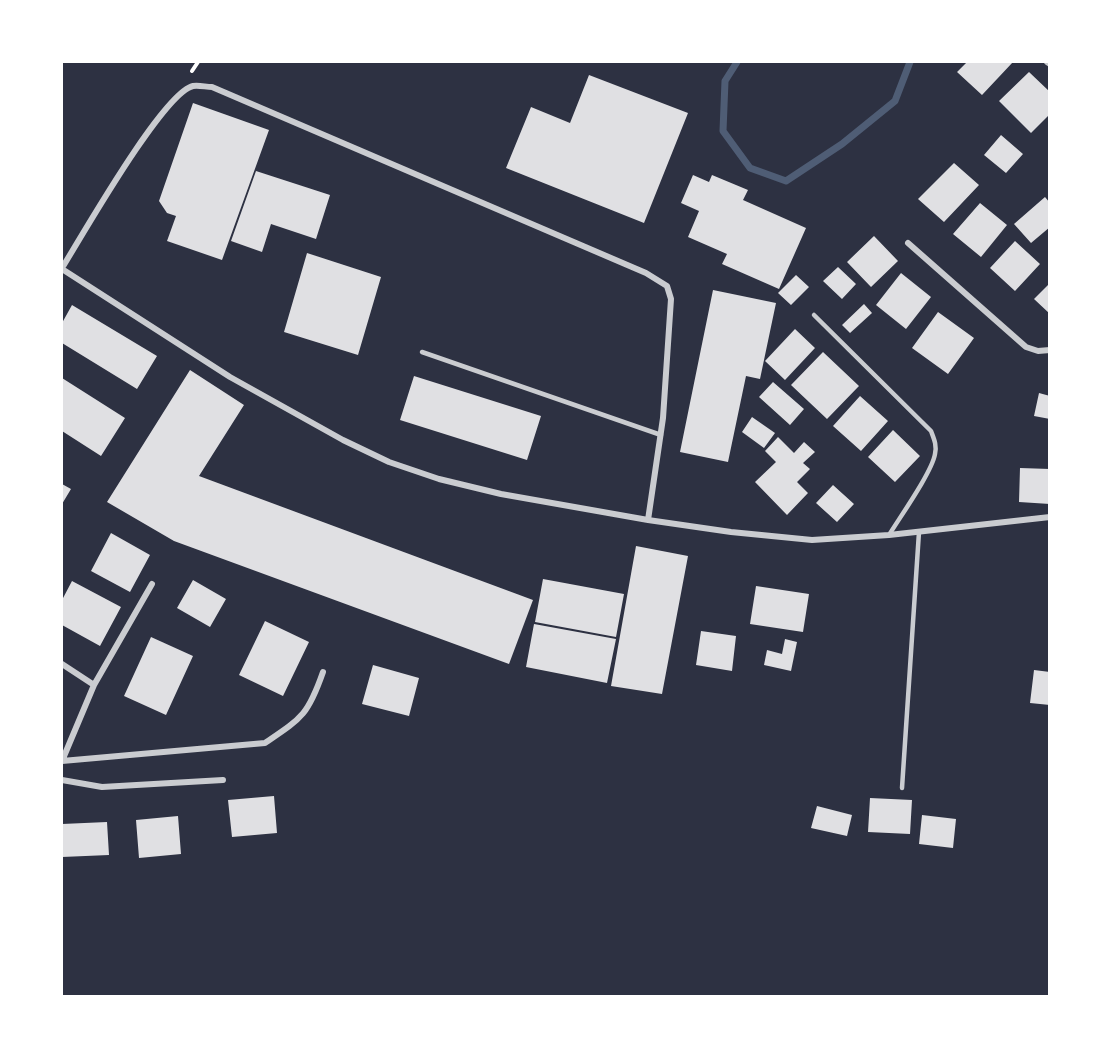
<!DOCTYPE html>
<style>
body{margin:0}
#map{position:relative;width:1111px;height:1058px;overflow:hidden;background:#2d3142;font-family:Mulish,sans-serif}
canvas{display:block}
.frame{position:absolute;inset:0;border:63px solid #fff;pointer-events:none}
</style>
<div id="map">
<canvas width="1111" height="1058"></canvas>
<div class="frame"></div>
</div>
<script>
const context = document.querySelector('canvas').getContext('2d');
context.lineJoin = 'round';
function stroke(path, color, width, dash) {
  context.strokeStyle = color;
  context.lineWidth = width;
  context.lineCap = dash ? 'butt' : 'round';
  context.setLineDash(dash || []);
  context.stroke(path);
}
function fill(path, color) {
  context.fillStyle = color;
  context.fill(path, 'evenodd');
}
stroke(new Path2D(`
 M737,62L725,81L723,131L750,168L786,181L842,144L895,101L910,62`), '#4f5d75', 7);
fill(new Path2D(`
 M967,62H1013L982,95L957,72Z
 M1029,72L1050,92V114L1031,133L999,101Z
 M589,75L688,113L644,223L506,168L531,107L570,123Z
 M193,103L269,130L222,260L167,241L176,216L167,213L159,201Z
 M1001,135L1023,154L1006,173L984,155Z
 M954,163L979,185L944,222L918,199Z
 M256,171L330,195L316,239L271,224L262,252L231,241Z
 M693,175L709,182L712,175L748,190L743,200L806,228L779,289L722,264L727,254L688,237L699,211L681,203Z
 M1045,197L1050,203V227L1031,243L1014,224Z
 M980,203L1007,225L981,257L953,234Z
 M874,236L898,261L871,287L847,262Z
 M1015,241L1040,264L1015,291L990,268Z
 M307,253L381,277L358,355L284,332Z
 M838,267L856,284L842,299L823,281Z
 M901,273L931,297L906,329L876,305Z
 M796,275L809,287L791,305L778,293Z
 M1050,283V314L1034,299Z
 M713,290L776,303L760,379L746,376L728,462L680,452Z
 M864,304L872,313L850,333L842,325Z
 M72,305L157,356L137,389L62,343V323Z
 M938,312L974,338L948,374L912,348Z
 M795,329L815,348L785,380L765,361Z
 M823,352L859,386L827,419L791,385Z
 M190,370L244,405L199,476L533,600L509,664L174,541L107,502Z
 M414,376L541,416L527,460L400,420Z
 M62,378L125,418L101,456L62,431Z
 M773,382L804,409L790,425L759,397Z
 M1039,393L1050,396V419L1034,416Z
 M860,396L888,421L861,451L833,426Z
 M752,417L775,433L764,448L742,432Z
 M893,430L920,456L895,482L868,457Z
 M778,437L794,453L804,442L815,452L803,463L810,469L797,482L808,493L787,515L755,482L776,462L765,451Z
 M1020,468L1050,469V504L1019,502Z
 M62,484L71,489L62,504Z
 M833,485L854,504L837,522L816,503Z
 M111,533L150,555L130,592L91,571Z
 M636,546L688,556L662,694L611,686Z
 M543,579L624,594L616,637L535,622Z
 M193,580L226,599L210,627L177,608Z
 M72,581L121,607L100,646L62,625V600Z
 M756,586L809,594L803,632L750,624Z
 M265,621L309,642L283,696L239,675Z
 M534,624L616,639L607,683L526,667Z
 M701,631L736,636L732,671L696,665Z
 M151,637L193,656L166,715L124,696Z
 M785,639L797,642L791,671L764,665L767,650L782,654Z
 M373,665L419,678L409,716L362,704Z
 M1034,670L1050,672V705L1030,703Z
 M274,796L277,833L232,837L228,800Z
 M870,798L912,800L910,834L868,832Z
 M817,806L852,815L847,836L811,828Z
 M922,815L956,819L953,848L919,844Z
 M178,816L181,854L139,858L136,820Z
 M107,822L109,855L62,857V824Z`), '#e0e0e3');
stroke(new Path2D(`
 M192,71L198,62`), '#fff', 4);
stroke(new Path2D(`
 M814,315L931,431C934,439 937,445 935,454C932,472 900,517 889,535
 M422,352L661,435
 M902,788L919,532`), '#caccd0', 4.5);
stroke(new Path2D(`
 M1047,62L1050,64
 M908,243L1026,347L1038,351L1050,350
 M62,268C82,236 163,93 193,86C199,85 206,87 212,87L646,273L667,286L671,299L663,418L648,520
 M62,269L230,377L343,440L389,462L439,479L501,494L648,520L731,532L812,540L889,535L1050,517
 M62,664L94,685
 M62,761L265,743C302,718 308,715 323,672
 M62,761L94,685L152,584
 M62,780L102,787L223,780`), '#caccd0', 6);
</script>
